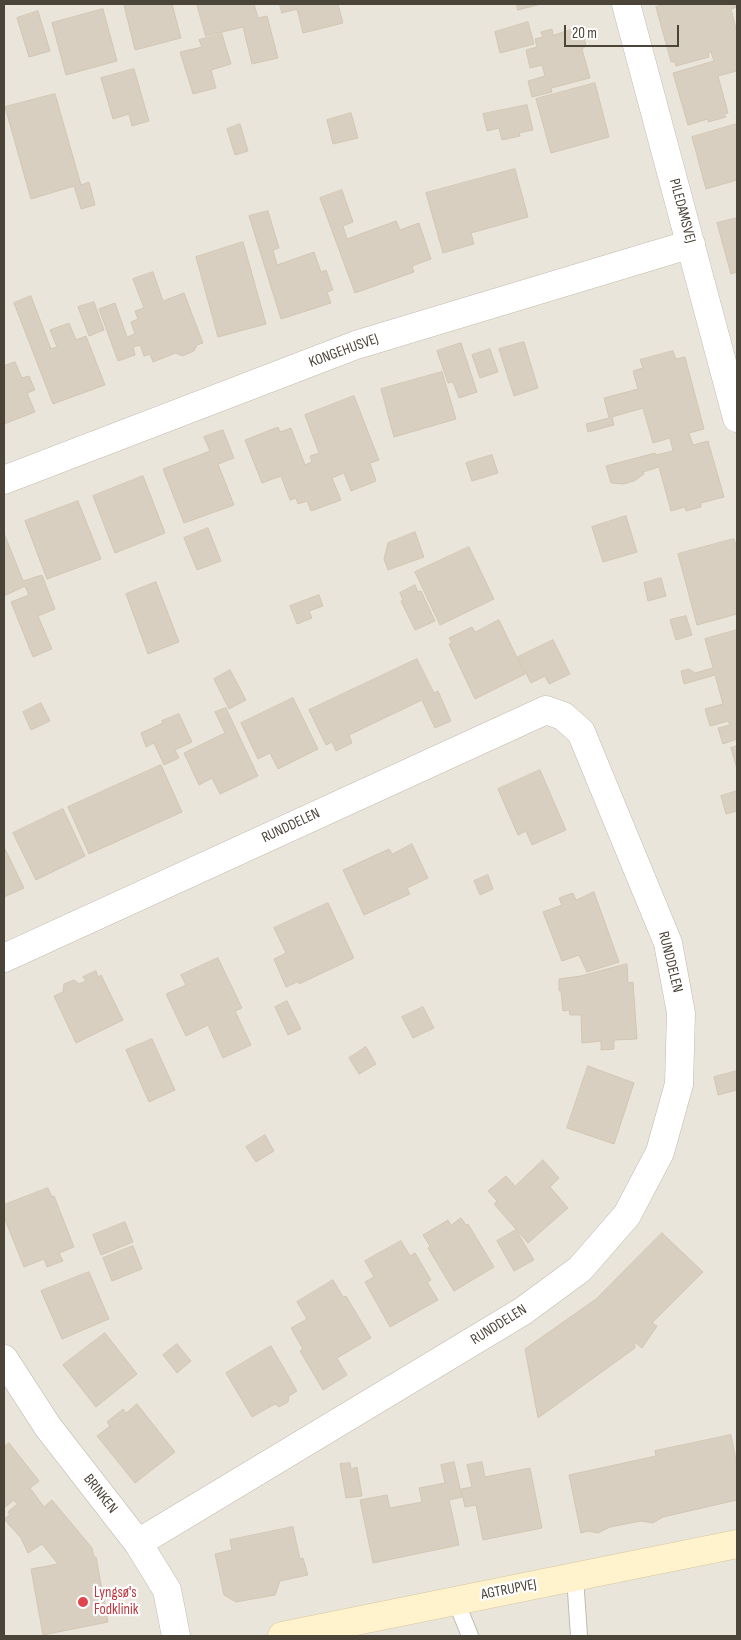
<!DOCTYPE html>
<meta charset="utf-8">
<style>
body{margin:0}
#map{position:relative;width:741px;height:1640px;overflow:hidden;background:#f6f3ec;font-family:"Sofia Sans Condensed",sans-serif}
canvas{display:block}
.frame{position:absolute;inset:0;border:5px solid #4b4439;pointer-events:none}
.scale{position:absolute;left:564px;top:25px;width:115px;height:22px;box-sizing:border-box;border:2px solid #4b4439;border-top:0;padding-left:6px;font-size:15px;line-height:18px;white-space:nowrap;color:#4b4439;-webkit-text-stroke:4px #fff;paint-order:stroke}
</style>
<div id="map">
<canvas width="741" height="1640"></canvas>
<div class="frame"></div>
<div class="scale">20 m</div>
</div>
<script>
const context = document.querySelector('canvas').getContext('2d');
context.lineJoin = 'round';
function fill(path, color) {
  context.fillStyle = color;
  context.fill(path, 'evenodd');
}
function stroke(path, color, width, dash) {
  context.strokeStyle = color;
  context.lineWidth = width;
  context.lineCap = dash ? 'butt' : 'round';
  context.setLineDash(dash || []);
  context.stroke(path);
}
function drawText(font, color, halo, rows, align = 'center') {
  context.font = font + ' "Sofia Sans Condensed",sans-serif';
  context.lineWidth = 4.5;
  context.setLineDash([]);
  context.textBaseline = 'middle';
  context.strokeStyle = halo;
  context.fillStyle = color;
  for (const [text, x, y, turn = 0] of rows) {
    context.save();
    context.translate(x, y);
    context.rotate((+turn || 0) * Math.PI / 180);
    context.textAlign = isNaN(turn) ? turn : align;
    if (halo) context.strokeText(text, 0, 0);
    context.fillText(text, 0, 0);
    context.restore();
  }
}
fill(new Path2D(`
 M4,4H737V1636H4Z`), '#eae5da');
const building = new Path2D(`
 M128,4H172L181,38L135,50L124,5Z
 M197,4H254L258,18L267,16L278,58L252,64L243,27L206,36Z
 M280,4H338L343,23L303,33L297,9L282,13Z
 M517,4H541L518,10Z
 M668,4H737V7L731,9L737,33V62L736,63L737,71L718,76L728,113L724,114L726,117L708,122V119L688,125L673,73L714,61L711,52L708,53L709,57L676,66L675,62H671L656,7Z
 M103,9L117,61L66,75L52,23Z
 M38,11L50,51L29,57L17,18Z
 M528,22L534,44L500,53L495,32Z
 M577,28L578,32L583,33L586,46L582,49L590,78L551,88L552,92L532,97L528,81L545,76L542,65L530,68L526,50L537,47L535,39L543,37L541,32L552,29L553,35Z
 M222,34L231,64L211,70L216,88L193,94L180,52L202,47L199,40Z
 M134,69L149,121L132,126L129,114L113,119L101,78Z
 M595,83L609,137L551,153L536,99Z
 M55,94L81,185L89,182L95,205L81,209L74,186L31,199L5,107Z
 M527,105L533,130L519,133L520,136L502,140L499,128L487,131L483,114Z
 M351,113L358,138L333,144L327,120Z
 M240,124L248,151L235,155L227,129Z
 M737,124V180L706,189L692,137Z
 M515,169L528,217L471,233L474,244L443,253L426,193Z
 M342,190L353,222L343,226L347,239L396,221L400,230L419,223L431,259L412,266L414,272L355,293L320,198Z
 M268,211L279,248L273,250L277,265L314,252L321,272L326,270L333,290L327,292L331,303L281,319L249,216Z
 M737,218V272L731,274L717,223Z
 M243,242L266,324L218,337L196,257Z
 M153,272L163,301L184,293L203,343L197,345L194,351L182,356L176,353L153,362L150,354L144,356L140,345L133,347L135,355L118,361L99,309L115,303L127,337L135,334L131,322L138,319L135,311L144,308L133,279Z
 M31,296L51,349L57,347L50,330L69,323L76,340L86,336L105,385L53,404L14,303Z
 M94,302L104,330L89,336L78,307Z
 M524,342L538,388L514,396L499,349Z
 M461,343L477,392L459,398L453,382L448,383L437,351Z
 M490,349L498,372L480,378L472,355Z
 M673,351L676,359L685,357L704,429L689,433L693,445L708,441L724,497L701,503V507L686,511L685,507L671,511L659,467L643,472L644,474L634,481L624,484L611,483L606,466L655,453L656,455L673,451L670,438L653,443L643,408L612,417L614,425L588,432L586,424L609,418L604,398L638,389L633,371L643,368L640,360Z
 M15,362L22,378L29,376L35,390L27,393L35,412L4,424V366Z
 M442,372L456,419L394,437L381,389Z
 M354,396L379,460L370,463L376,481L351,491L344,473L332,478L341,500L311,511L307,501L298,504L296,498L290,500L281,476L262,483L245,440L278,427L280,432L291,428L305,465L312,462L310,456L319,453L305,415Z
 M223,430L234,458L218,464L234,505L184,523L163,469L210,451L204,437Z
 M492,455L498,473L472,481L466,463Z
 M143,476L165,533L115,553L93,496Z
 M78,501L101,559L47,579L25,521Z
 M626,516L637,552L603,562L592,527Z
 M208,528L221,561L197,570L184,538Z
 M415,532L424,557L388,570L384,559L388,543Z
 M4,533L23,581L42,575L55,609L38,616L52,649L33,657L11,602L29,595L25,586L4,596Z
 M734,539L737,549V614L697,625L678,554Z
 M469,547L494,599L440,625L415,572Z
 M661,578L666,596L648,601L644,583Z
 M156,582L179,642L148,654L126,594Z
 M415,585L418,592L421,591L435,621L415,630L401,601L403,600L400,593Z
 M319,595L323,606L309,611L312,618L297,624L290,606Z
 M686,616L692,635L676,640L670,620Z
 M499,620L525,674L475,699L449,644L452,643L449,638L472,627L475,632Z
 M737,630V739L723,744L718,728L730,725L728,721L710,726L705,709L723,704L715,675L684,684L681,671L689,669L695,673L713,668L705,639Z
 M553,640L570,674L549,684L545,676L531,683L518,657Z
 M417,659L434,693L438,691L451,721L435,728L422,700L349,735L352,743L336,751L332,742L326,745L309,710Z
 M230,670L246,700L229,709L214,679Z
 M293,698L318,749L278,769L270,753L258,759L241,723Z
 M41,703L50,721L31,730L23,712Z
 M226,708L258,776L220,794L212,778L199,785L184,753L225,733L215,712Z
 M179,714L192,742L175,750L179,758L164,765L154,743L146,747L141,733L163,723L162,721Z
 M737,746V769L731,748Z
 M161,765L182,812L89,854L68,807Z
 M540,770L566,830L532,845L526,831L518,835L498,789Z
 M737,791V811L726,814L721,796Z
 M63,809L85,856L36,880L13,833Z
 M412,844L428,878L407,888L410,894L364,915L343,870L389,849L392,854Z
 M4,847L24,888L4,897Z
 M488,875L493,889L480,895L474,881Z
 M594,892L619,962L587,972L579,955L562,961L543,912L562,905L559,898L573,893L576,900Z
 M328,903L354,958L299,984V981L286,987L274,959L286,953L274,928Z
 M218,958L242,1008L235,1011L251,1045L223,1058L208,1025L186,1036L166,994L186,985L181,975Z
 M627,964L628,983L633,982L637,1039L614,1040V1049L601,1050V1041L582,1043L581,1015H570L569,1010L563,1011L561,991H559V979L581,976Z
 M96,971L98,977L101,975L123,1020L76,1043L54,996L63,992L64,984L74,980L79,984L86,981L83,977Z
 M287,1001L301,1029L288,1035L275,1007Z
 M423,1007L434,1028L413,1038L402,1017Z
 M152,1039L175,1090L149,1102L126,1050Z
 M366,1047L376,1064L359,1074L349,1058Z
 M588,1066L634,1083L614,1144L567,1128Z
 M737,1071V1090L718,1095L714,1077Z
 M265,1135L274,1151L256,1162L246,1147Z
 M543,1160L559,1178L550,1187L568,1208L528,1243L494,1204L497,1201L488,1191L506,1176L515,1186Z
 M48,1188L52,1197L54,1196L74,1247L59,1253L63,1261L47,1267L44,1259L24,1267L4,1217L5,1215L4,1205Z
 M461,1218L466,1225L468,1224L494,1267L454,1291L428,1248L430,1246L423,1235L448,1220L451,1225Z
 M125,1222L133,1242L101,1255L93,1235Z
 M516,1230L534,1260L514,1271L497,1241Z
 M662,1233L703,1272L652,1323L657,1326L642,1348L634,1342L635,1348L538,1418L525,1349L596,1299Z
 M401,1241L410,1256L415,1253L431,1280L427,1282L438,1300L390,1327L365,1282L374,1277L365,1261Z
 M133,1246L142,1269L112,1281L103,1258Z
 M89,1272L109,1319L62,1339L41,1291Z
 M333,1280L343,1297L346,1296L371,1338L337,1358L347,1375L323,1390L300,1351L303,1349L291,1328L307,1319L297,1302Z
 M105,1333L137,1374L96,1407L63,1365Z
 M177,1344L191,1361L177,1373L163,1355Z
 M271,1346L297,1391L289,1396L288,1402L279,1407L275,1404L252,1417L226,1373Z
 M137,1404L175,1452L135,1483L97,1436L110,1426L107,1422L123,1409L126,1413Z
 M731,1435L737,1466V1500L663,1517L653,1523L641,1521L610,1527L598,1533L588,1531L581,1533L569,1475L656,1456L655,1451Z
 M9,1443L39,1481L30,1488L44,1507L52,1500L92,1548L94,1557H96L108,1622L43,1635L31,1569L58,1564L42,1544L28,1553L21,1538L4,1519L10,1515L8,1512L17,1504L14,1500L4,1508V1447Z
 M454,1462L462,1497L449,1500L459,1545L373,1563L360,1500L387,1495L390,1508L422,1502L419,1488L445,1483L441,1465Z
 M482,1462L485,1477L530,1468L542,1528L483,1540L476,1505L465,1507L461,1489L472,1487L467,1465Z
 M350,1463L351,1469L357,1467L362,1496L346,1498L340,1464Z
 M293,1527L300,1559L303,1558L308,1575L280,1581L275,1595L236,1602L224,1595L215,1554L232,1550L230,1540Z`);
fill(building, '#d8cfc1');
stroke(building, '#d3c7b4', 1);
const lane = new Path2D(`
 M575,1577L579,1636
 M456,1601L470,1636`);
const street = new Path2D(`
 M626,4L737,418
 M4,480L356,345L691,244
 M4,958L546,710L563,716L581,732L668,943L681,1013L679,1084L660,1152L627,1215L580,1269L523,1311L138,1543
 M4,1359L48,1427L138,1543L167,1590L176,1636`);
const secondary = new Path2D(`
 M282,1636L737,1544`);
stroke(lane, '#c2bbae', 18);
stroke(street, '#c2bbae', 29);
stroke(secondary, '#d6c79b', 29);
stroke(lane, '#fff', 16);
stroke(street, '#fff', 28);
stroke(secondary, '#fff3cd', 28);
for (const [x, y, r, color] of [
 [83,1602,6,"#e0444e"]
]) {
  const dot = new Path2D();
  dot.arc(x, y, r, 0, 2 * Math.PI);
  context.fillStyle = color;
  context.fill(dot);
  stroke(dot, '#fff', 2);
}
drawText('15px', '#4b4439', '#fff', [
 ["PILEDAMSVEJ",682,211,75],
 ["KONGEHUSVEJ",344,351,-20],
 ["RUNDDELEN",291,826,-25],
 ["RUNDDELEN",670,962,76],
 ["RUNDDELEN",499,1325,-32],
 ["BRINKEN",100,1494,52],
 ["AGTRUPVEJ",509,1590,-11]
]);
drawText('15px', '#be3a42', '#fff', [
 ["Lyngsø's",94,1593],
 ["Fodklinik",94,1610]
], 'left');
</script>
